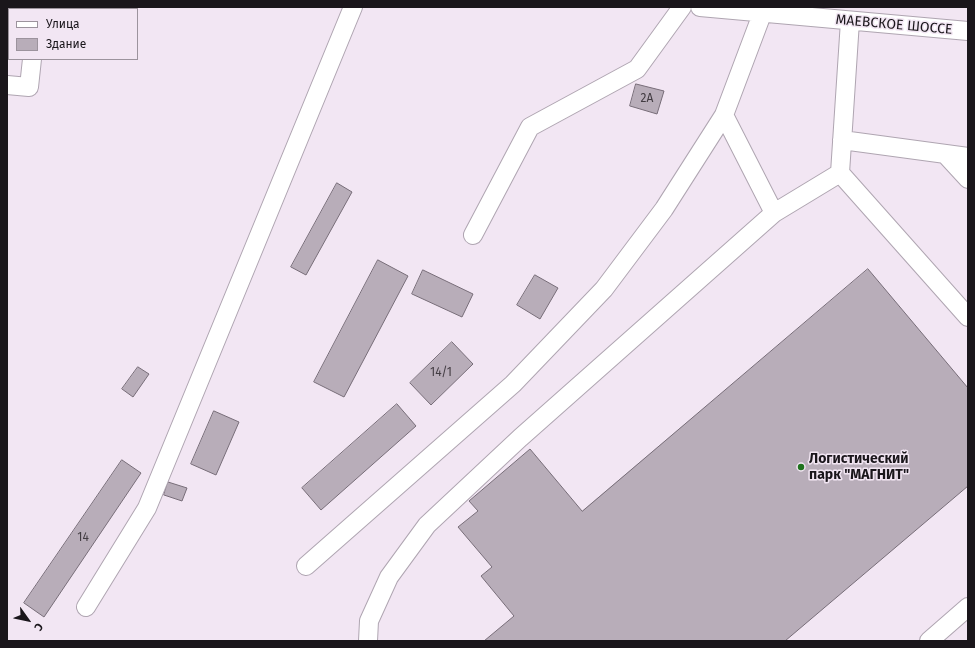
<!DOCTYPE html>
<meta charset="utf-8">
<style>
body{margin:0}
#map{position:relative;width:975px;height:648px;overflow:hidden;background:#f2e6f3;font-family:"Fira Sans",sans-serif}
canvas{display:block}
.frame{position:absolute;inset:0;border:8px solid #1a161b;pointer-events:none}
.legend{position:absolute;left:8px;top:8px;width:130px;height:52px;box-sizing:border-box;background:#f2e6f3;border:1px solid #9c939d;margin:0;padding:5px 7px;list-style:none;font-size:12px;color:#1a161b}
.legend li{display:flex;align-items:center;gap:8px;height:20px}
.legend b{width:20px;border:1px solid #9c939d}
.north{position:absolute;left:8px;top:600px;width:40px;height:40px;-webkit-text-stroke:3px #f2e6f3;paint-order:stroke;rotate:123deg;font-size:11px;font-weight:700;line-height:16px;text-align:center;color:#1a161b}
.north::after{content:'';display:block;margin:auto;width:14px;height:18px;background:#1a161b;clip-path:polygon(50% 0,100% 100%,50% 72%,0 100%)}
</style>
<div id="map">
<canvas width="975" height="648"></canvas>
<div class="frame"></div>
<ul class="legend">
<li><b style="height:5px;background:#fff"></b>Улица</li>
<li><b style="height:11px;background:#b8adb9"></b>Здание</li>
</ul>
<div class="north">С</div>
</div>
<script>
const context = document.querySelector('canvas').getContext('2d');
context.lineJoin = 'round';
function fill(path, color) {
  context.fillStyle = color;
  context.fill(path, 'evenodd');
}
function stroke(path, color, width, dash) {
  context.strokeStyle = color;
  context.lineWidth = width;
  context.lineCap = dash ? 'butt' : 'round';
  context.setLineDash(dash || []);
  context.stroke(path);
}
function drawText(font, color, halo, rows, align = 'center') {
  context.font = font + ' "Fira Sans",sans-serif';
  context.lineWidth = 3;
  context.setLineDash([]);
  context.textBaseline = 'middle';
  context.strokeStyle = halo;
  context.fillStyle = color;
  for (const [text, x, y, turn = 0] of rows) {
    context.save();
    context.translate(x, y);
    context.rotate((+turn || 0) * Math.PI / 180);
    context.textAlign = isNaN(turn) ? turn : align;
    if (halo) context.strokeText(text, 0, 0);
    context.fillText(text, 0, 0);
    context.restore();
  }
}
const building = new Path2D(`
 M7,7H21V9H9V17H7Z
 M636,84L664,91L657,114L630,106Z
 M337,183L352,192L306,275L291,267Z
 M378,260L408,276L344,397L314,382Z
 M868,269L968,388V486L785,641H484L514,616L481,576L492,567L458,527L478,511L469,501L530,449L582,511Z
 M423,270L473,294L462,317L412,294Z
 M535,275L558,288L540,319L517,305Z
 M452,342L473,364L431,405L410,383Z
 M138,367L149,374L133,397L122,389Z
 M397,404L416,426L321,510L302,488Z
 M214,411L239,422L216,475L191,464Z
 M122,460L141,473L44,617L24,603Z
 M168,482L187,488L182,501L164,495Z`);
fill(building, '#b8adb9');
stroke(building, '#776d78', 1);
const minor = new Path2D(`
 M700,7L968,31
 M39,9V7
 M762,14L724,115L774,213L840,173L968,317
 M7,85L29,87L32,59
 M842,140L968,157
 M945,154L968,179
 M840,173L850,21
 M473,235L530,127L637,69L682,7
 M306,566L513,384L604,289L664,209L724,115
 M86,607L147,508L353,7
 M368,641L369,621L389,577L427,525L520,438L774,213
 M929,641L968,607`);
stroke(minor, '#afa5b1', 20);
stroke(minor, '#fff', 18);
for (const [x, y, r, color] of [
 [801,467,4,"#1f731e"]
]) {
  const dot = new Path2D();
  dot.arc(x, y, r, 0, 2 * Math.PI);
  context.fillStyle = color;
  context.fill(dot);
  stroke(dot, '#f2e6f3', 1.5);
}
drawText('12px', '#423c42', null, [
 ["2А",647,99],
 ["14/1",441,373],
 ["14",83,538]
]);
drawText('14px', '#1a161b', '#f2e6f3', [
 ["МАЕВСКОЕ ШОССЕ",894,25,5]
]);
drawText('bold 14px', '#1a161b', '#f2e6f3', [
 ["Логистический",809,459],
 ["парк \"МАГНИТ\"",809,475]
], 'left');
</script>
